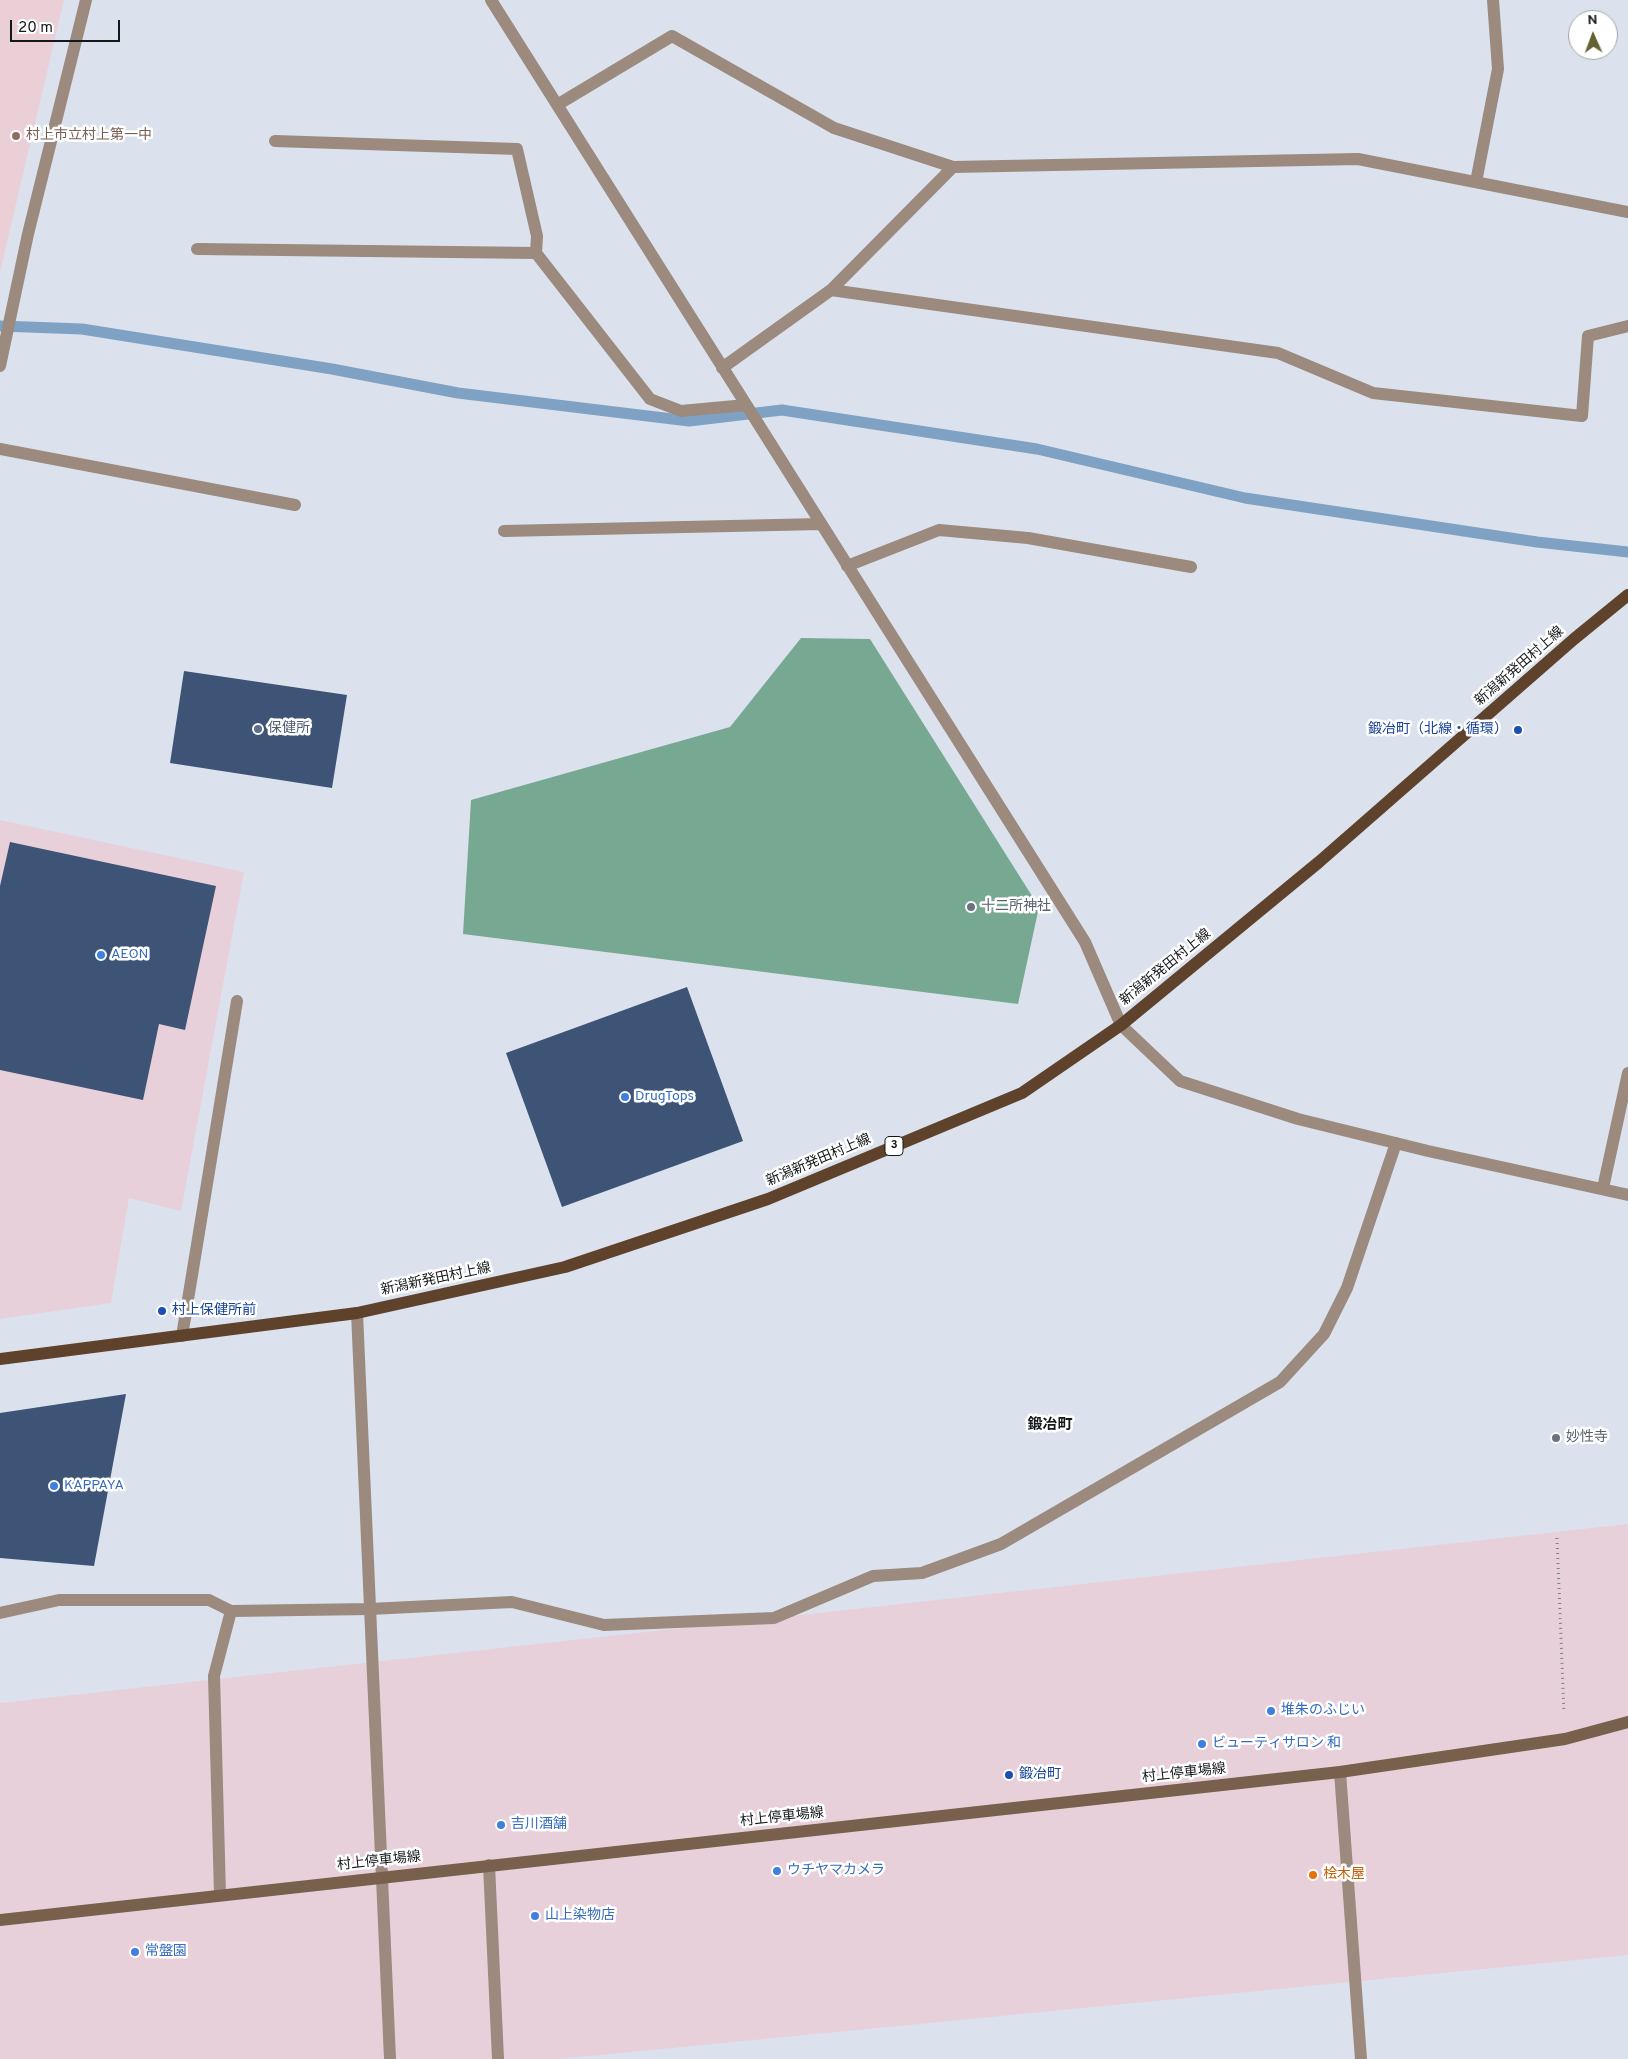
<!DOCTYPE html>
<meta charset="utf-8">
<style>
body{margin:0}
#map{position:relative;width:1628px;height:2059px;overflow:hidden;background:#dbe2ed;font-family:Overpass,sans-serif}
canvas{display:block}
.north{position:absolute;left:1568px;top:10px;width:50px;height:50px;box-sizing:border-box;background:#fff;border:1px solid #a1a3a4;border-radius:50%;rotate:358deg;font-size:14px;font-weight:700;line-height:20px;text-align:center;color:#15181b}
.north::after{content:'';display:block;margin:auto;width:18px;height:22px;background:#626330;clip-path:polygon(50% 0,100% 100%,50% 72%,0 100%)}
.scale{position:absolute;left:10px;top:20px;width:110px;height:22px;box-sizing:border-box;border:2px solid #15181b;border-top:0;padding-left:6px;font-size:15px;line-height:18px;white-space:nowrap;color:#15181b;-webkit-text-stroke:4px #fff;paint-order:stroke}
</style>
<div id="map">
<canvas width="1628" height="2059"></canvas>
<div class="north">N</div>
<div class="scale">20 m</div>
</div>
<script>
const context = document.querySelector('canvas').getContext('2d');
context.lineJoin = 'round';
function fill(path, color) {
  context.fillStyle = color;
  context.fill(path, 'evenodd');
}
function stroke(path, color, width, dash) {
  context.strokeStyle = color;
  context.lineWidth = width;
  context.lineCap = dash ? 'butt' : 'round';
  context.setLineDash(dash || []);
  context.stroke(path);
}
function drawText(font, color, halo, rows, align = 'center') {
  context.font = font + ' Overpass,"Noto Sans JP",sans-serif';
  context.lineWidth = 5;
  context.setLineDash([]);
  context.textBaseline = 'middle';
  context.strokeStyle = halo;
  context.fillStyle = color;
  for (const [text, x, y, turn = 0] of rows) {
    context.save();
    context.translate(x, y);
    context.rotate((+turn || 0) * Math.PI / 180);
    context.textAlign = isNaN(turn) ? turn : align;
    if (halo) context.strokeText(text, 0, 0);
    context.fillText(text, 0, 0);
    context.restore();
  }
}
fill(new Path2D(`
 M0,820L244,872L181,1211L129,1198L111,1303L0,1319Z
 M1628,1524V1955L559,2059H0V1703Z`), '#e8d0da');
fill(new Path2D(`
 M0,0H64L0,272Z`), '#ead0d6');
fill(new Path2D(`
 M801,638L870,639L1039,907L1018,1004L463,934L471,800L730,727Z`), '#77a992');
stroke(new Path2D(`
 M0,326L82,329L332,369L458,393L689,421L782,410L1037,449L1245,498L1537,542L1628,552`), '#7fa1c3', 11);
fill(new Path2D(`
 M184,671L347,695L332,788L170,763Z
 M10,842L216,886L185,1030L159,1024L143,1100L0,1070V886Z
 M687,987L743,1141L562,1207L506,1053Z
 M126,1394L94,1566L0,1558V1413Z`), '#3e5476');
stroke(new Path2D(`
 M1557,1538L1564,1712`), '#7c8188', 3, [1, 4]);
stroke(new Path2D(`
 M491,0L1085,942L1121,1025L1180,1081L1298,1119L1428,1151L1628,1195
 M557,105L672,36L834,128L953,167
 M275,141L517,149L537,236L536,253
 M1476,182L1498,69L1493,0
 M197,249L536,253L650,399L681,411L746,405
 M831,290L1278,353L1373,393L1582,416L1588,336L1628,326
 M0,366L28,234L86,0
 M722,368L831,290L953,167L1358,159L1628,212
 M0,449L295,505
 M504,531L821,524
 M847,566L939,530L1028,538L1191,567
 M1603,1188L1628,1073
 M182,1336L237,1001
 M0,1613L59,1600H209L231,1611L370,1609L512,1602L604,1625L774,1618L873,1576L922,1573L1001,1544L1280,1382L1324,1334L1347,1288L1396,1143
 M1340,1772L1361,2059
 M489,1865L498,2059
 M220,1894L214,1676L231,1611`), '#9b8a7d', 12);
stroke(new Path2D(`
 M357,1313L390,2059`), '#9b8a7d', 12);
stroke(new Path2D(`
 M0,1920L1340,1772L1565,1739L1628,1722`), '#78604d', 12);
stroke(new Path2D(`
 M0,1359L357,1313L565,1267L768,1199L1022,1093L1121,1025L1319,862L1574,639L1628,595`), '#5f422b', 12);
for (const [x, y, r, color] of [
 [16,136,5,"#8d6e63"],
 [258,729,5,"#5c6f8a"],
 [1518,730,5,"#1a4fb4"],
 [971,907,5,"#6b7280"],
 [101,955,5,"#3f7fe0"],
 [625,1097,5,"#3f7fe0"],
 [162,1311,5,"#1a4fb4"],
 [1556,1438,5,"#6b7280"],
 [54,1486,5,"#3f7fe0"],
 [1271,1711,5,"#3f7fe0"],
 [1202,1744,5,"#3f7fe0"],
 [1009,1775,5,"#1a4fb4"],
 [501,1825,5,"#3f7fe0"],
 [777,1871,5,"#3f7fe0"],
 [1313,1875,5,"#e8710a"],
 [535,1916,5,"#3f7fe0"],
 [135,1952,5,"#3f7fe0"]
]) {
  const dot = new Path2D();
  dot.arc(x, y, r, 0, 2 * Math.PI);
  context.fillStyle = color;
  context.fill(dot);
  stroke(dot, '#fff', 2);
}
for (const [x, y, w] of [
 [894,1146,18]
]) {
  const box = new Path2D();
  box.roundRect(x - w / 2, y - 9.5, w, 19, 4);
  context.fillStyle = '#fff';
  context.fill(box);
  stroke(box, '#15181b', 1);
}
drawText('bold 12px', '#15181b', null, [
 ["3",894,1146]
]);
drawText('14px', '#785e54', '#fff', [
 ["村上市立村上第一中",26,136]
], 'left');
drawText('14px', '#15181b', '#fff', [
 ["新潟新発田村上線",1520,667,-41],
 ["新潟新発田村上線",1166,968,-39],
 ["新潟新発田村上線",819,1161,-23],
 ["新潟新発田村上線",436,1280,-12],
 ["村上停車場線",1184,1774,-6],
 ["村上停車場線",782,1818,-6],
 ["村上停車場線",379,1862,-6]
]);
drawText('14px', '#4e5e75', '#fff', [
 ["保健所",268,729]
], 'left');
drawText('14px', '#164399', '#fff', [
 ["鍛冶町（北線・循環）",1508,730,"right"],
 ["村上保健所前",172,1311],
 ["鍛冶町",1019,1775]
], 'left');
drawText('14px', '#5b616d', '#fff', [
 ["十二所神社",981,907],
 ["妙性寺",1566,1438]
], 'left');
drawText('14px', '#366cbe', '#fff', [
 ["AEON",111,955],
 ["DrugTops",635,1097],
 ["KAPPAYA",64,1486],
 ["堆朱のふじい",1281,1711],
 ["ビューティサロン 和",1212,1744],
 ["吉川酒舗",511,1825],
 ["ウチヤマカメラ",787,1871],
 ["山上染物店",545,1916],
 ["常盤園",145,1952]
], 'left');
drawText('14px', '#c56008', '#fff', [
 ["桧木屋",1323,1875]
], 'left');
drawText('bold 15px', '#15181b', '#fff', [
 ["鍛冶町",1050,1426]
]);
</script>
